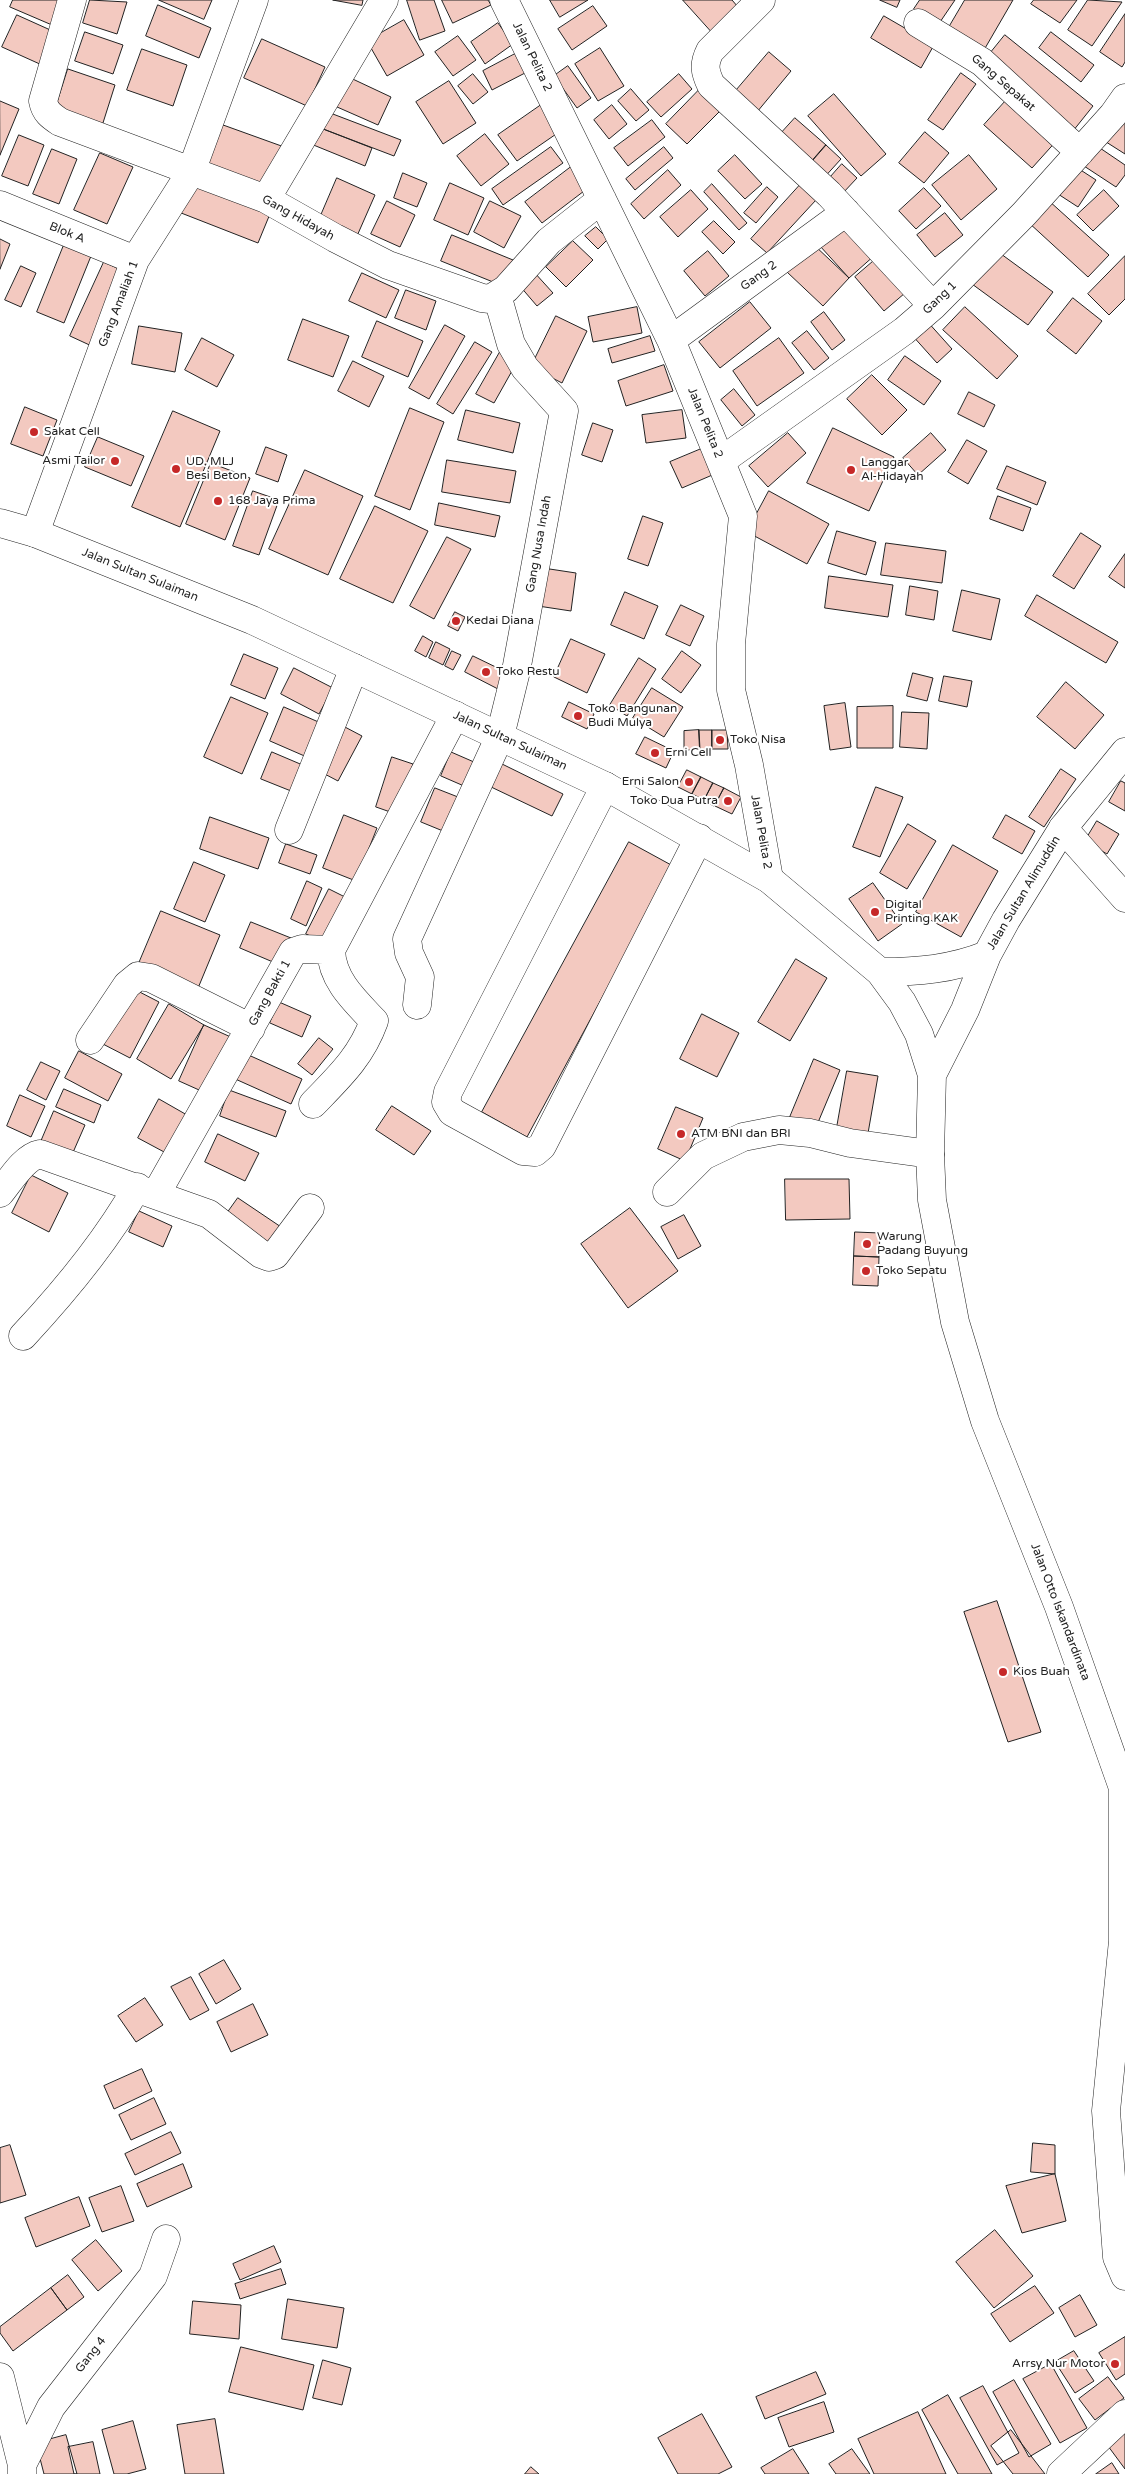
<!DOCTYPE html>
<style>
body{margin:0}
canvas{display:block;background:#fff}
</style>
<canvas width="1125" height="2474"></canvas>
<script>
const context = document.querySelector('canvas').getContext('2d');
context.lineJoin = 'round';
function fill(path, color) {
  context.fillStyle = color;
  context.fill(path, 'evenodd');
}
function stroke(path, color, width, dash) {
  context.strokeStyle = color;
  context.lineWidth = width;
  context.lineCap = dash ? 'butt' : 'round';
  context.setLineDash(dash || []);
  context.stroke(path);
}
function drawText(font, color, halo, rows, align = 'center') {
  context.font = font + ' "Varela Round",sans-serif';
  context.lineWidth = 4;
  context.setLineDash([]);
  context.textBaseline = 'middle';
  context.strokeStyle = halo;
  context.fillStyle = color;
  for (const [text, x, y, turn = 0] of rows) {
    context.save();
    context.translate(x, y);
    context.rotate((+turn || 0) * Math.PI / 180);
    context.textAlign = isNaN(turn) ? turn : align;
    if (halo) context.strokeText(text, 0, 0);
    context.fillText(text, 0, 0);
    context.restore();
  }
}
const building = new Path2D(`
 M13,0H64L52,25L10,7Z
 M90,0L127,2L117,34L83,23Z
 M159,0H212L204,19Z
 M333,0H363L362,5Z
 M407,0H434L445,31L420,40Z
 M442,0H488L491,5L453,23Z
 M550,0H588L560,17Z
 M683,0H732L738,7L711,31Z
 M880,0H900L897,7Z
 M920,0H955L938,25L914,9Z
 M965,0H1013L984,50L948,29Z
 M1034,0H1077L1060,23L1031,4Z
 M1088,0L1122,2L1092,46L1068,30Z
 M158,5L211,28L199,58L146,36Z
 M593,6L607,26L572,50L558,29Z
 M1125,14V62L1122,67L1100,52Z
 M17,15L57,33L42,65L2,47Z
 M884,16L934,45L921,68L871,38Z
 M404,20L424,55L387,76L367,41Z
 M498,23L513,44L485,64L471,42Z
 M85,32L123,45L113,74L75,61Z
 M1051,32L1094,65L1081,82L1039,48Z
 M1005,35L1093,106L1073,131L984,61Z
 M458,36L476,60L453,76L435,52Z
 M262,39L325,67L307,106L244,78Z
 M600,48L624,86L598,101L575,64Z
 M142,49L187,65L173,106L127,90Z
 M769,52L791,71L757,112L734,93Z
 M515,54L525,73L492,90L483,71Z
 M568,66L591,98L577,108L554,76Z
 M68,69L115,85L102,126L55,110Z
 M961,73L976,84L943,130L928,120Z
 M342,74L391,97L378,125L328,103Z
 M473,74L488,92L473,104L458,86Z
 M679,74L692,89L661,117L647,102Z
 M449,81L476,123L443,144L416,102Z
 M631,89L649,110L636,121L618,101Z
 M700,89L722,109L687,144L666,124Z
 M834,94L886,154L861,176L808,116Z
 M1011,95L1059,138L1032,168L984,125Z
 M0,101L19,109L0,155Z
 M544,103L562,130L517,161L498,135Z
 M612,105L627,124L609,139L594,120Z
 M325,111L401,140L394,156L318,127Z
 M1125,112V154L1103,140Z
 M795,118L826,145L806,168L775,140Z
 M652,120L665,137L628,166L614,148Z
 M212,121L287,148L272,188L197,160Z
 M318,127L372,148L365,166L311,144Z
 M925,132L949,153L924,183L899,163Z
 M485,134L509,164L481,186L457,156Z
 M19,135L44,145L28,186L2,176Z
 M826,145L841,159L821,181L806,168Z
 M1097,146L1125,165V175L1116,187L1084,166Z
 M551,147L563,163L503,205L492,189Z
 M664,147L673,158L635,190L626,179Z
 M52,149L77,159L59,204L33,194Z
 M100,153L133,167L107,224L74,210Z
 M735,155L762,184L745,199L718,171Z
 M969,155L997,189L961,220L932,185Z
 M842,164L857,178L842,194L827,181Z
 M571,167L588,188L542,223L525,202Z
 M1076,167L1096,180L1078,207L1058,194Z
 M668,170L681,185L644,219L631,204Z
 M403,173L427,183L417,207L394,198Z
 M189,177L272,209L258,243L176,211Z
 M337,178L375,195L357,236L319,220Z
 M450,183L484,198L468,235L434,220Z
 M712,184L747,223L739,230L704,192Z
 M800,185L816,200L767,253L751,239Z
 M767,187L778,197L756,223L744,213Z
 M924,188L941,206L916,229L899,211Z
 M691,190L708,209L678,237L660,217Z
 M1104,190L1119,206L1093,231L1077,215Z
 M1048,200L1109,255L1088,277L1028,222Z
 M387,201L415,215L400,247L371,234Z
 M490,201L521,216L504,248L474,232Z
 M945,213L963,235L935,257L917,235Z
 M714,221L735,242L723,254L702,232Z
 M846,223L875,255L849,278L820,246Z
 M596,227L608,239L598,249L585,236Z
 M452,235L513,260L503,286L441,261Z
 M0,239L10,244L0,269Z
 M573,241L593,260L566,287L546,267Z
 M813,244L849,278L823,306L787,272Z
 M64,245L91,256L64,323L37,312Z
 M708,251L729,276L705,296L684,271Z
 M997,251L1053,292L1028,325L972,284Z
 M1125,256V299L1109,315L1088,294Z
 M876,259L905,293L884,311L855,277Z
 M104,262L130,274L96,348L70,336Z
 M21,266L36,273L21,307L5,300Z
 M534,272L553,293L537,306L519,285Z
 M362,273L399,290L386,318L349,301Z
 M406,290L436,301L426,330L395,318Z
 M1073,298L1102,321L1076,354L1047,331Z
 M750,302L771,328L720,368L699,342Z
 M637,307L642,333L593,342L588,317Z
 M965,307L1018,356L997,379L943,330Z
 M824,312L845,340L832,350L811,322Z
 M556,316L587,331L562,383L531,367Z
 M303,319L349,336L333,377L288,360Z
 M926,320L952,349L937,363L911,334Z
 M377,321L423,341L408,377L362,357Z
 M445,325L465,336L429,399L409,388Z
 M139,326L182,333L175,372L132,364Z
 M807,331L829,358L814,370L792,343Z
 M650,336L655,351L612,363L608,349Z
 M202,338L234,355L217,387L185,370Z
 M779,338L804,373L757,406L733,371Z
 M475,342L492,352L453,414L437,404Z
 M500,352L517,362L494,403L476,394Z
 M905,356L941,381L924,405L888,380Z
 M353,361L384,376L369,407L338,391Z
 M664,365L673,391L626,406L618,381Z
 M872,375L907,410L882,435L847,399Z
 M734,389L755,415L742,426L721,400Z
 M969,392L995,405L984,427L958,414Z
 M25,407L57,420L43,456L11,444Z
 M410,408L444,422L410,510L375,496Z
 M466,410L520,423L513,453L458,440Z
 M682,410L686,438L646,443L642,415Z
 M173,411L220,431L180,527L132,507Z
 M593,423L613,430L602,462L582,455Z
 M833,428L894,457L869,511L807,483Z
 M788,433L806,453L768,487L749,466Z
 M931,433L946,450L918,475L903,458Z
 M98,437L144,456L131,486L85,467Z
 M967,440L987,451L968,484L948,472Z
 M266,447L287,455L278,482L256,474Z
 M706,447L717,473L682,488L670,462Z
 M447,460L516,471L510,503L442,492Z
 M211,463L250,478L225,540L186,524Z
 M1007,466L1046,482L1037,505L997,489Z
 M305,470L363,496L328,575L269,549Z
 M253,491L279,500L259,555L233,546Z
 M769,491L829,524L807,564L747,532Z
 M998,496L1031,508L1023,531L990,519Z
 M439,503L500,516L495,537L435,525Z
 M375,506L428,531L393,603L340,579Z
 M643,516L663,523L648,566L628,559Z
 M837,531L876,542L866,575L828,563Z
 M1081,533L1101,546L1074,589L1053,576Z
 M447,537L471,549L434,619L410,606Z
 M886,543L946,551L942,583L881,575Z
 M1125,554V588L1109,577Z
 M543,568L576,573L571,611L538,606Z
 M829,576L893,585L888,617L825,608Z
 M910,586L938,591L934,620L906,615Z
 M962,590L1000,599L991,640L953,631Z
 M625,592L658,606L644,639L611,625Z
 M1037,595L1118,642L1106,663L1025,616Z
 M681,605L704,616L690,646L666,635Z
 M455,612L465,617L458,631L448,626Z
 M423,636L433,642L426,657L415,651Z
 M571,639L605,654L587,693L554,677Z
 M436,642L450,649L443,665L429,658Z
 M452,651L461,655L453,670L445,666Z
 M682,651L701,665L681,693L662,679Z
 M244,654L278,668L265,699L231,685Z
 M473,656L506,672L498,689L465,672Z
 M639,658L656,669L627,716L610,705Z
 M294,668L333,688L319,714L281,694Z
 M913,673L933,678L927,701L907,696Z
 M944,676L972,681L967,707L939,701Z
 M1066,682L1104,715L1075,749L1037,717Z
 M652,688L683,707L664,737L633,718Z
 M231,697L268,713L242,774L204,757Z
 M569,702L594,714L587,729L562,717Z
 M845,703L851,747L830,750L824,706Z
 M893,706V748H857V707Z
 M284,707L330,727L316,761L270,741Z
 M902,712L929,713L927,749L900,747Z
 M343,726L362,736L338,781L319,771Z
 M699,730L700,750H684V731Z
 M699,730H712V750H700Z
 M712,730H727L728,749H712Z
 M645,737L674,751L666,768L636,754Z
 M272,752L312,769L301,795L261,779Z
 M451,752L474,762L464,786L441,776Z
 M392,757L413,764L396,814L376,807Z
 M500,763L563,794L552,816L489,786Z
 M1061,769L1076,779L1044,827L1029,817Z
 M687,770L701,777L692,794L678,787Z
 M701,777L713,783L704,800L692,794Z
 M1121,781L1125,783V811L1109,802Z
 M713,783L724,788L714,806L704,801Z
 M876,787L903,797L880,857L853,847Z
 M435,788L458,797L443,831L421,822Z
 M724,788L741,797L732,814L715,806Z
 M344,815L377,828L356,881L323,868Z
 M1006,815L1035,831L1022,854L993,838Z
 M210,817L269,838L258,869L200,849Z
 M1097,821L1119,834L1107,854L1085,841Z
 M908,824L936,841L907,889L880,873Z
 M629,842L673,866L527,1137L482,1112Z
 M286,844L317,855L310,874L279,863Z
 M953,845L998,871L961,937L916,912Z
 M194,862L225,875L205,922L174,909Z
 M307,881L322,888L306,926L291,919Z
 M873,883L902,924L878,941L849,899Z
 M329,889L347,898L325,943L306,934Z
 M161,911L220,935L196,993L137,968Z
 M251,922L291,938L280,965L240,948Z
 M796,959L827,978L790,1041L758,1022Z
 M128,986L159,1002L130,1058L99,1042Z
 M279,1002L311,1016L302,1037L270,1023Z
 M169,1004L204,1025L171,1079L137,1059Z
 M702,1014L739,1033L717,1077L680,1059Z
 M204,1025L233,1038L208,1094L179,1081Z
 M319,1038L333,1049L312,1075L298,1064Z
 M79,1051L122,1074L108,1101L65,1078Z
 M244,1053L302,1079L291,1104L233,1078Z
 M814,1059L840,1070L814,1132L788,1122Z
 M41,1062L60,1071L46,1100L27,1090Z
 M847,1071L878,1076L867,1139L836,1133Z
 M64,1089L101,1105L94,1123L56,1107Z
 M229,1090L286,1111L276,1137L220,1116Z
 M20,1095L45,1106L31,1137L7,1126Z
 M159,1099L187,1115L166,1153L138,1138Z
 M392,1106L431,1131L414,1155L376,1130Z
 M676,1107L703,1118L685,1161L658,1149Z
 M54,1111L85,1125L71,1157L40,1144Z
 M218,1134L259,1153L245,1181L205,1162Z
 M31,1175L68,1193L49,1232L12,1213Z
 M785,1179H849L850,1219L786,1220Z
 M238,1198L287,1231L272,1253L223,1219Z
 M630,1208L678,1271L628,1308L581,1244Z
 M139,1211L172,1226L163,1247L129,1232Z
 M684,1215L701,1246L678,1259L661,1227Z
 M855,1232L880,1233L879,1257L854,1256Z
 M854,1256L879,1257L878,1286L853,1285Z
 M997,1601L1041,1732L1008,1742L964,1612Z
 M224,1960L241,1989L216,2004L199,1974Z
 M191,1977L209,2010L190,2020L171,1987Z
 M145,1998L163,2025L136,2042L118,2016Z
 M253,2004L268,2035L231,2052L217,2022Z
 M142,2069L152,2091L114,2109L104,2086Z
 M154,2098L166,2124L131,2140L119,2115Z
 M171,2132L181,2153L135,2175L125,2154Z
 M1033,2143L1055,2145V2174L1031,2172Z
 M10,2145L26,2195L0,2203V2148Z
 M183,2164L192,2187L147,2207L137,2184Z
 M1055,2174L1066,2221L1022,2233L1006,2186Z
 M121,2186L134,2221L102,2232L89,2198Z
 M79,2197L90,2226L36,2247L25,2218Z
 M995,2230L1033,2276L994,2308L956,2262Z
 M96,2240L122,2271L98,2291L72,2260Z
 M274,2246L281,2262L240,2280L233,2264Z
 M281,2269L286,2284L240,2299L235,2284Z
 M68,2275L84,2297L67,2310L51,2288Z
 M1035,2286L1054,2313L1010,2342L991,2314Z
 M51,2288L67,2310L13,2351L0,2333V2327Z
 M1080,2295L1097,2325L1075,2337L1059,2308Z
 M288,2299L344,2308L337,2348L282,2339Z
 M193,2301L241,2305L239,2339L190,2334Z
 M1125,2337V2374L1116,2380L1099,2353Z
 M241,2347L314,2365L303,2410L229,2392Z
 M1074,2351L1094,2381L1075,2393L1055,2362Z
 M323,2360L351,2368L342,2405L313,2398Z
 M1051,2364L1087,2428L1060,2443L1023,2379Z
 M816,2372L826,2394L765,2419L756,2397Z
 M1108,2377L1124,2398L1095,2420L1079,2399Z
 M1014,2380L1051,2444L1029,2457L993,2392Z
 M983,2386L1019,2453L997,2465L960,2398Z
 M948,2395L992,2474H958L922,2410Z
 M824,2402L834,2432L789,2447L778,2418Z
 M918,2412L946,2474H874L858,2439Z
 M702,2414L732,2467L718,2474H678L658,2438Z
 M215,2419L224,2474H185L177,2425Z
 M133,2421L146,2469L127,2474H114L102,2430Z
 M1011,2430L1045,2474H1013L991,2446Z
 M1125,2432V2469L1108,2446Z
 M66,2435L77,2474H44L36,2443Z
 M93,2442L100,2474H74L68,2447Z
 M793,2449L809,2474H765L761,2468Z
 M852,2449L870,2474H836L829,2464Z
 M1112,2463L1119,2474H1096Z
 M531,2467L539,2474H525Z`);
fill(building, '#f3c9c0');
stroke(building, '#222', 1);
const minor = new Path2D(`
 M72,0L43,101C45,112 51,116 60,122L266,199L335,238L388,265L482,298L490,299L506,289L549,241L602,199
 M504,0L671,340L743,516L731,644V690L749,765L769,879
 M761,0L710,51C703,65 705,72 711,85L829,194L933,306
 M918,23L982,62L1080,152
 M266,199L384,0
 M0,205L135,260
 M671,340L846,212
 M721,461L904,331L933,306L1024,214L1113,115L1125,98
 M35,533L135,260L191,172L254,0
 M605,786L448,1092L446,1102L452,1112L523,1151L535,1152L542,1146L699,838
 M1063,828L1125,898
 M289,830L354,668
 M417,1005L420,977L409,953L407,939L500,736L516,671L564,411L525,368L511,344L497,295
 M90,1040L127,985L138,976L151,978L251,1028
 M313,1104C339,1077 361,1057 374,1021C354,1000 332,980 331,950L455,715
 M667,1192L703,1156L743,1137L779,1130L810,1133L850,1143L930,1154
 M0,1193C10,1181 24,1157 40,1154L209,1214L261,1254L269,1257L275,1255L310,1208
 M156,1194L293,952L302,949L331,950
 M23,1336C65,1291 106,1242 137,1187
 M0,2377L22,2465
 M22,2474V2465L51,2407L153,2276L166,2239
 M1061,2474L1125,2414`);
const major = new Path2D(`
 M0,523L35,533L252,620L605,786L769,879L880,972L902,1002L919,1034L932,1075L930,1154L932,1200L955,1322L985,1421L1059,1607L1123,1788V1941L1106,2111L1117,2257L1125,2276
 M880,972C918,972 952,969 987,955
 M932,1075L965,1010L987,955L1006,920L1063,828L1125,752`);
stroke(minor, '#222', 29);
stroke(major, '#222', 29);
stroke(minor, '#fff', 28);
stroke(major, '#fff', 28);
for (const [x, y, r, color] of [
 [34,432,5,"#c62828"],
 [115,461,5,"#c62828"],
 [176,469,5,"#c62828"],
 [851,470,5,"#c62828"],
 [218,501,5,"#c62828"],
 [456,621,5,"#c62828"],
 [486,672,5,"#c62828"],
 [578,716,5,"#c62828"],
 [720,740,5,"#c62828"],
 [655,753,5,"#c62828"],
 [689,782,5,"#c62828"],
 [728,801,5,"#c62828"],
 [875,912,5,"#c62828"],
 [681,1134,5,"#c62828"],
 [867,1244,5,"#c62828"],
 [866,1271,5,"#c62828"],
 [1003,1672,5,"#c62828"],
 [1115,2364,5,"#c62828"]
]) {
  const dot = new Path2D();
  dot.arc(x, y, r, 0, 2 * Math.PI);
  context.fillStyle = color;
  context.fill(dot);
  stroke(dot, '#fff', 2);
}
drawText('12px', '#222', '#fff', [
 ["Jalan Pelita 2",532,57,64],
 ["Gang Sepakat",1003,83,41],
 ["Gang Hidayah",298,218,29],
 ["Blok A",67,233,22],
 ["Gang 2",759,276,-36],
 ["Gang 1",940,298,-44],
 ["Gang Amaliah 1",119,304,-69],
 ["Jalan Pelita 2",705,423,68],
 ["Gang Nusa Indah",539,544,-80],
 ["Jalan Sultan Sulaiman",140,575,22],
 ["Jalan Sultan Sulaiman",510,741,25],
 ["Jalan Pelita 2",761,832,80],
 ["Jalan Sultan Alimuddin",1024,893,-59],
 ["Gang Bakti 1",270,993,-61],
 ["Jalan Otto Iskandardinata",1060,1612,69],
 ["Gang 4",91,2355,-52]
]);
drawText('12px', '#222', '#fff', [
 ["Sakat Cell",44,432],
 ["Asmi Tailor",105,461,"right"],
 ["UD. MLJ",186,462],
 ["Besi Beton",186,476],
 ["Langgar",861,463],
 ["Al-Hidayah",861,477],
 ["168 Jaya Prima",228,501],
 ["Kedai Diana",466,621],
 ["Toko Restu",496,672],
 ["Toko Bangunan",588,709],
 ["Budi Mulya",588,723],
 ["Toko Nisa",730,740],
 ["Erni Cell",665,753],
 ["Erni Salon",679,782,"right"],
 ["Toko Dua Putra",718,801,"right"],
 ["Digital",885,905],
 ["Printing KAK",885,919],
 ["ATM BNI dan BRI",691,1134],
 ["Warung",877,1237],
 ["Padang Buyung",877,1251],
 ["Toko Sepatu",876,1271],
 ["Kios Buah",1013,1672],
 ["Arrsy Nur Motor",1105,2364,"right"]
], 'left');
</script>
